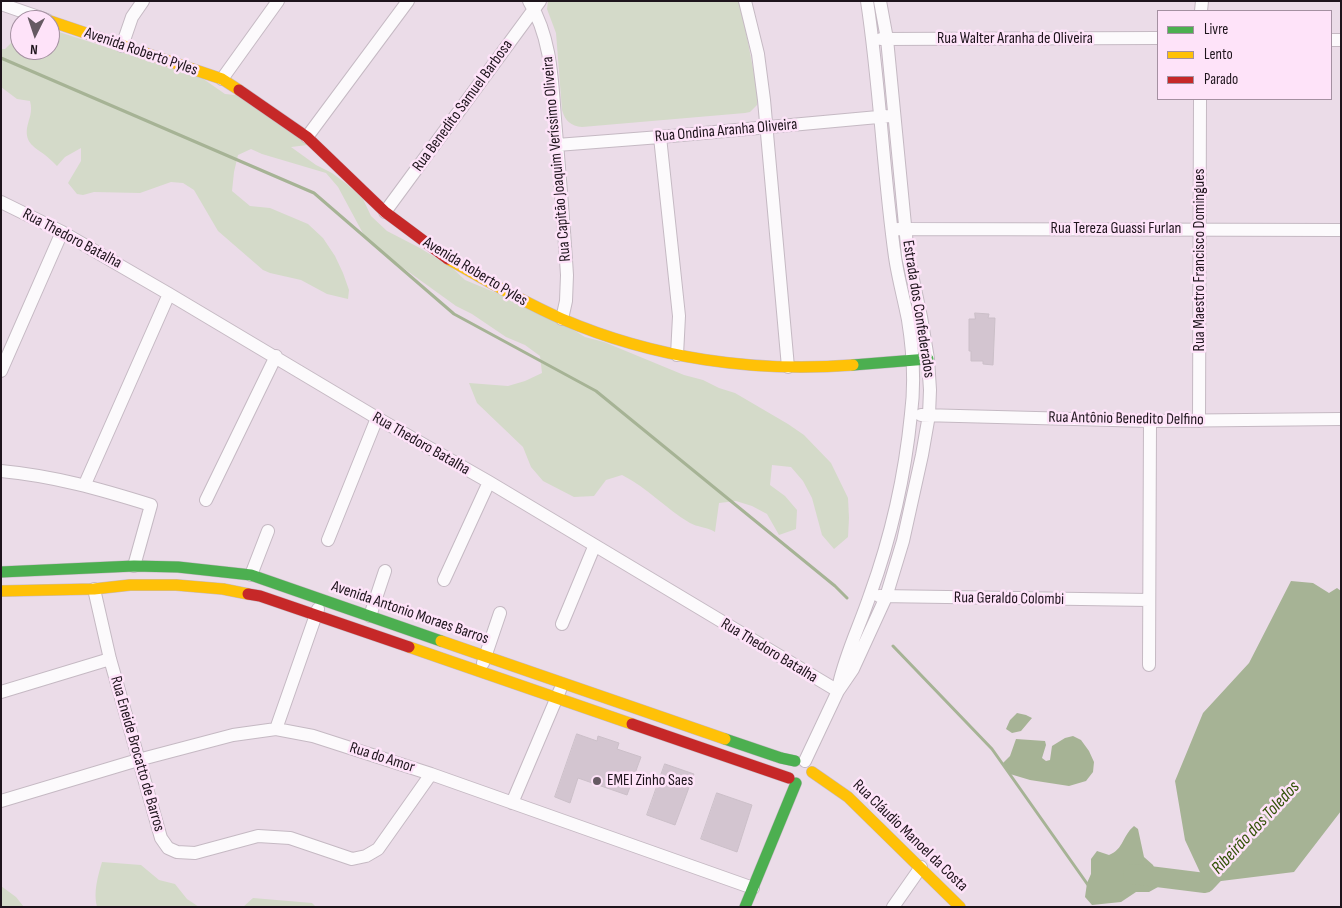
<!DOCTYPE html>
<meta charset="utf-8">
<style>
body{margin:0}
#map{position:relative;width:1342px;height:908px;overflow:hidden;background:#ebdce8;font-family:"Sofia Sans Condensed",sans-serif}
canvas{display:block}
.frame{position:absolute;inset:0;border:2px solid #1e141c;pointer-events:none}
.legend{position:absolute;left:1157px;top:10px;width:175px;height:90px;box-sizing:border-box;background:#fee3f9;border:1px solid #a490a1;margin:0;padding:6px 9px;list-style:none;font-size:15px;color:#1e141c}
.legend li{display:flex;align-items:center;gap:10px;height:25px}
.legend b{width:25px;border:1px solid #a490a1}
.north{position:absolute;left:10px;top:10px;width:50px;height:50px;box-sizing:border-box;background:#fee3f9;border:1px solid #a490a1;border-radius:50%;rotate:184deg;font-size:14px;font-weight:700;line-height:20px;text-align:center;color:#1e141c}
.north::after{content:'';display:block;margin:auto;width:18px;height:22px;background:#665a63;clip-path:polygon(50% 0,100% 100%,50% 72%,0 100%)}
</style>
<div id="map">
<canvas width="1342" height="908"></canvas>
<div class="frame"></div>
<ul class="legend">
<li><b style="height:6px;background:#4caf50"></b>Livre</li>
<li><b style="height:6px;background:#ffc107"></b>Lento</li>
<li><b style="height:6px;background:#c62828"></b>Parado</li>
</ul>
<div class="north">N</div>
</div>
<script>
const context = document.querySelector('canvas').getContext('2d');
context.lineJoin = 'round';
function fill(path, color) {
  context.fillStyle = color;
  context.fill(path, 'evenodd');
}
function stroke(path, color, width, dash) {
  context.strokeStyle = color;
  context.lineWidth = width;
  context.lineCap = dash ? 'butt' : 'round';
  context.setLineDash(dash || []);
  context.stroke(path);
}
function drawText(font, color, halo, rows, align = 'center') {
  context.font = font + ' "Sofia Sans Condensed",sans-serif';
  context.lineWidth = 5;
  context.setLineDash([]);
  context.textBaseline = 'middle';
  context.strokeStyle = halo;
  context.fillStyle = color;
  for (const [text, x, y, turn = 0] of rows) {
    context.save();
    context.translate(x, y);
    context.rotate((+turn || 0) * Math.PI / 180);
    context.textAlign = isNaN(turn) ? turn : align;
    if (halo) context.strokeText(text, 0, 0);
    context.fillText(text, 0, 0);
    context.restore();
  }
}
fill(new Path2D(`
 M548,1H739L744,21L758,95L757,105L750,112L745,113L582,127C571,126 565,121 562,110L556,33L547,9Z
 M50,31H56L202,78L225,94L254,97L316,144L291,147L316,165L332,173L348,185L363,199L371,216L387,231L418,247L450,266L465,280L547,314L585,337L604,342L684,375L703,380L719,388L735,393L788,424L804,435L831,463L848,498L849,518L848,537L834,549L822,535L812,498L803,481L791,467L772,465L770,485L785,496L797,510L796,529L779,535L767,514L752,506L736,501L719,503L715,532C707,527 697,527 690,523C666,509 648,488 622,475L606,480L594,496L574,497L543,481L531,467L523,447L477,403L469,383L508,386L525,381L542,373L540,356L525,345L506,337L472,314L456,306L388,257L366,239L338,187L326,173L262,154L251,149L238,155L234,172L232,191L250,206L270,208L308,224L323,238L335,256L343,273L349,290L348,299L327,294L301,280L270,273L263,270L218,231L194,190L183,183L171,182L140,193L94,192L83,195L77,194L68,183L81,161V148L65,157L57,166C53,162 49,158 45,155C35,147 25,144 27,128C29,118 33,112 30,101L17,99L1,87V49H5L20,34V50H50Z
 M102,862L141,865L159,880L175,884L187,899L199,907H97C93,892 98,876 102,862Z
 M1,886L16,897L24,907H1Z
 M253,898L312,903L316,907H243Z`), '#d4dac9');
fill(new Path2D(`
 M1291,581L1313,583L1329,593L1337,588L1341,591V811L1294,872L1205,883L1185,840L1175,781L1203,713L1249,663Z
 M1017,713L1026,715L1032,718L1021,731L1012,733L1006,729L1010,720Z
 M1073,736L1081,740L1089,751L1094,762L1093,772L1086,781L1069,786L1030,780L1010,774L1002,764L1010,756L1016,739L1045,741L1046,745L1042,758L1046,761L1050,760L1052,746L1065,738Z
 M1134,826L1138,829L1144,857L1153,865L1159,878L1158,887L1149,892H1136L1121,902L1092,905L1085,897L1087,883L1091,874V859L1097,851L1109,855C1124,849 1122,836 1134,826Z`), '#a6b395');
stroke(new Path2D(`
 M1,58L314,193L454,314L596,391L835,586L847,598
 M893,646L992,749L1088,885`), '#a6b395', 3);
stroke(new Path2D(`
 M1133,874L1205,883L1223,864`), '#a6b395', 20);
const building = new Path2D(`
 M975,313L989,314L988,318H995L993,365L983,364V361H971V351H969V319H975Z
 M577,734L597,741L598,736L619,743L617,749L641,757L627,795L578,778L570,803L555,797Z
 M665,764L694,774L675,825L647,815Z
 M717,793L752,805L737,852L701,839Z`);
fill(building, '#d3c5d0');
stroke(building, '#cbbfc8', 1);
const street = new Path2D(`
 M529,1C553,40 552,87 556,131C560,179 564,227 567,275L566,301L562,319
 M745,1L758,54L764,100L788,367
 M1,4L47,20
 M1201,11L1202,1
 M881,39L1158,38
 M1331,40H1341
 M122,46L132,17L143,1
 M222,79L278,1
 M307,137L408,1
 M660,137L679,316L677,355
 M557,145L660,137L889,116
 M1,202L62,232L169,294L377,418L489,482L838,691
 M385,212L540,1
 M898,229L1341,230
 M1,371L62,232
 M921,415L1150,421L1341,419
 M1199,421L1200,99
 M1,471C54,476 100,489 151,505L134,566
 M85,484L169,294
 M206,500L276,356
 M328,540L377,418
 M251,575L268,531
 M444,580L489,482
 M94,589L110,659L161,838L168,848L177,852L195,853L258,836L290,838L352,859L366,856L378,849L431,774
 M879,596L1149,600
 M370,616L385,571
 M562,624L594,547
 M483,663L500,613
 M1149,665L1150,421
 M839,684C846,653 860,625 870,595C891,537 905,475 911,414C915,383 913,351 908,320C904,299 898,278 895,257C883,172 880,86 867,1
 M1,692L110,659
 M276,729L318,609
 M805,761L838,691L853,669L886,597L903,541L922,455L929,415L930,390L928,359L921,317L908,256L887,39L880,1
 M1,801L138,760L233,735L276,729L313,736L431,774L753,888
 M512,803L560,690
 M893,907L921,867`);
const fast = new Path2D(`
 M853,365L928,359
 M1,572L134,566L178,567L251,575L441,641
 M725,739L781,758L795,761
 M745,907L796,783`);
const slow = new Path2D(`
 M50,21L222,79L239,90
 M448,259C485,280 523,302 562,319C653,358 754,373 853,365
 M1,591L94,589L130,585H176L223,589L248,594
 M441,641L725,739
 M409,647L632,724
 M812,772L848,797L960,907`);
const jam = new Path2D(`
 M239,90L307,137L385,212L448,259
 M248,594L260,596L409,647
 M632,724L789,778`);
stroke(street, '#c5b9c3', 14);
stroke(fast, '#c5b9c3', 12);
stroke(slow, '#c5b9c3', 12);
stroke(jam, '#c5b9c3', 12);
stroke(street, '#fcfafc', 12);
stroke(fast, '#4caf50', 11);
stroke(slow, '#ffc107', 11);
stroke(jam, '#c62828', 11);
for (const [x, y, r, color] of [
 [597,781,5,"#665a63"]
]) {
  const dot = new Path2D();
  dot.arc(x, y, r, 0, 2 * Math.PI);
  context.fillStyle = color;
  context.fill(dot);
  stroke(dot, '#fee3f9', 2);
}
drawText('16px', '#1e141c', '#fee3f9', [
 ["Rua Walter Aranha de Oliveira",1015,39],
 ["Avenida Roberto Pyles",141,52,19],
 ["Rua Benedito Samuel Barbosa",463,106,-54],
 ["Rua Ondina Aranha Oliveira",726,131,-5],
 ["Rua Capitão Joaquim Veríssimo Oliveira",557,159,-95],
 ["Rua Tereza Guassi Furlan",1116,229],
 ["Rua Thedoro Batalha",72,239,28],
 ["Rua Maestro Francisco Domingues",1200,260,-90],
 ["Avenida Roberto Pyles",475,272,31],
 ["Estrada dos Confederados",918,309,81],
 ["Rua Antônio Benedito Delfino",1126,419,1],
 ["Rua Thedoro Batalha",421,444,30],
 ["Rua Geraldo Colombi",1009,599,1],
 ["Avenida Antonio Moraes Barros",410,613,19],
 ["Rua Thedoro Batalha",769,651,31],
 ["Rua Eneide Brocatto de Barros",137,754,74],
 ["Rua do Amor",382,758,18],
 ["Rua Cláudio Manoel da Costa",910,836,44]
]);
drawText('16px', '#1e141c', '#fee3f9', [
 ["EMEI Zinho Saes",607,781]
], 'left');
drawText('italic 18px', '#325207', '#fee3f9', [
 ["Ribeirão dos Toledos",1256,828,-47]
]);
</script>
